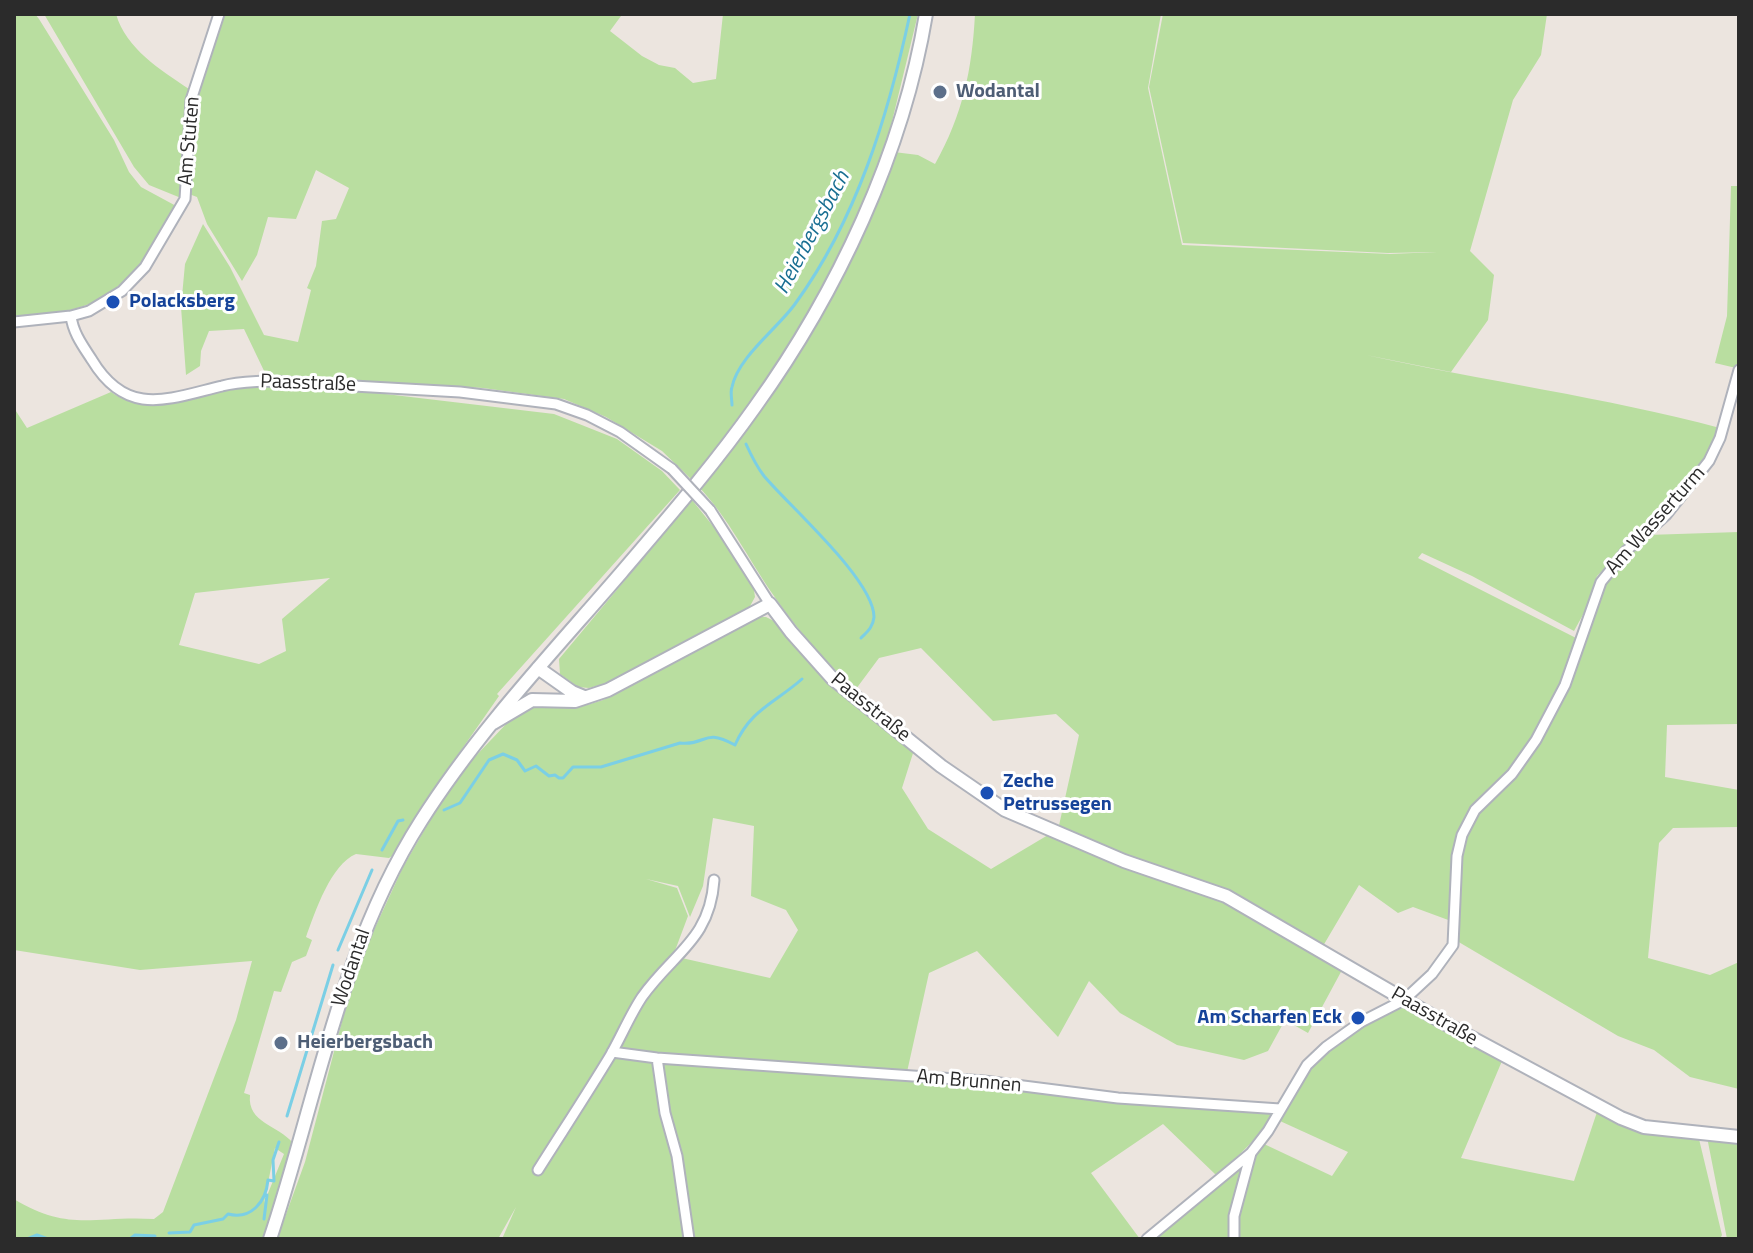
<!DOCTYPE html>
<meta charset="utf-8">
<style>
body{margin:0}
#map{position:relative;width:1753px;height:1253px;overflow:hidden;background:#ece5df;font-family:"Titillium Web",sans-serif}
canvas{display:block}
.frame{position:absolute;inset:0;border:16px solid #2b2b2b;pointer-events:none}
</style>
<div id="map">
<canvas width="1753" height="1253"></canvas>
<div class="frame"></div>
</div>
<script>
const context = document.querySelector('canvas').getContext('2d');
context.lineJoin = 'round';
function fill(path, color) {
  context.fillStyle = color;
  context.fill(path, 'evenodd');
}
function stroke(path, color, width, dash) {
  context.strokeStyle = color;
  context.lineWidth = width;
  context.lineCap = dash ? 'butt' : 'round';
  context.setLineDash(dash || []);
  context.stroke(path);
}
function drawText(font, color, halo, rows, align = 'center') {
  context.font = font + ' "Titillium Web",sans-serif';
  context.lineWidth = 6;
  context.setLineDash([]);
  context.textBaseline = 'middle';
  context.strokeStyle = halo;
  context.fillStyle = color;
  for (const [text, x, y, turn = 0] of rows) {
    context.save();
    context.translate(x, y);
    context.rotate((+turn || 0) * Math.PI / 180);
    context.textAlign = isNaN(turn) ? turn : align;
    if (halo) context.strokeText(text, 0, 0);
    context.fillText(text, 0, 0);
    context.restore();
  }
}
fill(new Path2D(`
 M14,14H35L39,19L114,140L129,172L141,187L178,207C150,251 125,298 70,310C52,314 32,314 14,316Z
 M44,14H116C126,49 161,70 189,89C183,125 185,161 181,198L149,185L134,167Z
 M224,14H619L621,16L610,31L642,56L659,65L675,68L693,83L716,79L723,14H918L888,138L855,230L831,278L753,403L692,480L662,451L606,417L564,399L483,388L266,375L244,329L209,331L201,351L200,366L186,375L181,307L185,264L203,224L230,267L264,335L298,342L311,290L307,288L316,266L322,221L336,219L349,188L316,170L296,219L268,217L257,255L242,281L207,224L197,197L189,194L192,117L196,94Z
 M975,14H1161L1148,88L1182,245L1390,254L1437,252L1388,253L1183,243L1149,87L1163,14H1547L1541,55L1513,100L1470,251L1494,275L1488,320L1451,372L1366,355C1484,381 1604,397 1720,428L1707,458L1665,511L1597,576L1585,611L1574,631L1472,576L1422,553L1418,558L1578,639C1562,686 1543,730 1511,769C1494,790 1471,802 1461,829C1453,849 1453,898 1451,921L1413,907L1398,913L1359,885L1323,946L1224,892L1058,830L1079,735L1056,714L993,721L921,648L879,658L856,689C824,662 798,630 774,596C748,559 729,518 697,485L766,402L894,152L918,155L935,164C963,114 972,70 975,14Z
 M1731,186H1739V357L1736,368L1715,363L1727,316Z
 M269,383L318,386L554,414L617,439L662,471L680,490L497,694L499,696L420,809L392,856L389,858L356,854C331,864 315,912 306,937L312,940L306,956L292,962L281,992L274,991L244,1093L250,1095C247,1123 278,1125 293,1143L263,1239H14V1199C70,1233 95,1215 154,1219L163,1212L236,1020L252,961L140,970L14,950V408L27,428L111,392C149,419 186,392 225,386C240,384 255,384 269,383ZM330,578L282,619L286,651L259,664L179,645L195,593ZM275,1148L284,1154L264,1203Z
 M692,500L725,541L754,590L755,597L749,608L607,683L589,688L578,687L560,674L559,659Z
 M1739,532V724L1667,725L1665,777L1739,790V827L1673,828L1659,843L1648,958L1710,975L1739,962V1089L1690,1077L1654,1050L1618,1036L1457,941L1459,857L1465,836L1477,811L1539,742L1603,584L1627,554L1647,535Z
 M759,617H766L776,622L825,678L914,750L902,788L928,829L991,869L1048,835L1137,871L1227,901L1342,970L1308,1033L1285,1020L1268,1051L1244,1060L1177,1045L1120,1013L1089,981L1058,1037L977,951L929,973L907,1072L1275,1113C1258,1138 1239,1156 1216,1175L1163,1124L1091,1173L1140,1239H502L516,1207L498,1239H277L305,1162L346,1006L367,945L403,867L436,810L469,763L509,721L528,708L537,706L587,705L603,700ZM713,818L754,826L751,896L786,910L798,930L770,978L673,956L688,916L677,888L646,879L678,886L690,917L703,886Z
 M1399,1008H1405L1502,1061L1461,1158L1574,1181L1598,1109L1699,1139L1722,1235L1720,1239H1237C1236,1208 1243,1169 1264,1144L1332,1176L1348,1152L1280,1121C1288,1105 1296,1086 1307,1072C1328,1043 1367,1024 1399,1008Z
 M1707,1137L1739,1139V1239H1727Z
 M1239,1166L1243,1169L1232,1239H1153Z`), '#b9dea0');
stroke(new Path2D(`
 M732,405C732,400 730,392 732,387C738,357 777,329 795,304C857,219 888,116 910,14
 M746,444C751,455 757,467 764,476C789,506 874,580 874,617C873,627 868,631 861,638
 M444,810L460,803L489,760L503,754L517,760L525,771L536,766L549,776L555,775L559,778H563L573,767H601L680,743C708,746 702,727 735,745C751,709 775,703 802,679
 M382,850L398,821L403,820
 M338,950L372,870
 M287,1116L333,965
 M264,1219L267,1195
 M169,1233L190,1232L194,1225L223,1219L228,1214C251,1220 266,1202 268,1180L274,1181L273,1160L279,1142
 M27,1239L37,1235L48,1239
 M130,1239L135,1235L155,1236`), '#7bcfe5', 3);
const street = new Path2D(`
 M71,316C73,333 83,346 92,360C127,418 168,399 222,386C237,382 251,382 265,381L460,392L556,404L587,415L620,432L672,469
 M14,322L71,316L89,311L122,291L145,267L185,199L191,100L219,14
 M710,510L770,604
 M612,1052L657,1058L984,1081L1118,1098L1280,1109
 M657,1058L665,1113L677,1156L689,1239
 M538,1170C562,1132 587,1094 610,1056C621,1037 630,1015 642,997C673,953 710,940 714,880
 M1147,1239L1251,1153L1268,1131L1307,1065L1326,1047L1361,1022L1404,1000L1432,974L1453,945L1457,856L1462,835L1475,810L1512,774L1536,740L1565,685L1601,582L1626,551L1666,515L1709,461L1720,438L1739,370
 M1234,1239V1216L1251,1153`);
const secondary = new Path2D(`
 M538,668L572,692L584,697
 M493,723L532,700L575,701L608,690L770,604L791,632L832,678L941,766L1005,810L1124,861L1226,896L1448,1025L1621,1118L1644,1127L1739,1137
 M270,1239C317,1098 340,948 421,821C478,731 552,653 621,573C667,519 714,465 755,407C837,293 903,153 926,14`);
stroke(street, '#afb2bb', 13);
stroke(secondary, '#afb2bb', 16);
stroke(street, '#fff', 9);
stroke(secondary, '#fff', 12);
const streetBridge = new Path2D(`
 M672,469L710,510`);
stroke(streetBridge, '#afb2bb', 13, []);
stroke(streetBridge, '#fff', 9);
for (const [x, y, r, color] of [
 [940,92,8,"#5c6f8a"],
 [113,302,8,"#1a4fb4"],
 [987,793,8,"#1a4fb4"],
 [1358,1018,8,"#1a4fb4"],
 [281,1043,8,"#5c6f8a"]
]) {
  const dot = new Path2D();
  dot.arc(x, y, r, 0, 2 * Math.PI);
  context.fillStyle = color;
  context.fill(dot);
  stroke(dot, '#fff', 3);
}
drawText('bold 20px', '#4e5e75', '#fff', [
 ["Wodantal",956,92],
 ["Heierbergsbach",297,1043]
], 'left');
drawText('20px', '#2b2b2b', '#fff', [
 ["Am Stuten",190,141,-85],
 ["Paasstraße",308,384,2],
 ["Am Wasserturm",1656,521,-48],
 ["Paasstraße",870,708,39],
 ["Wodantal",352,968,-71],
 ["Paasstraße",1434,1017,30],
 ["Am Brunnen",969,1082,5]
]);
drawText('bold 20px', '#164399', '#fff', [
 ["Polacksberg",129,302],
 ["Zeche",1003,782],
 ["Petrussegen",1003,805],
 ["Am Scharfen Eck",1342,1018,"right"]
], 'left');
drawText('italic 22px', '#196f92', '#fff', [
 ["Heierbergsbach",813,233,-62]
]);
</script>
